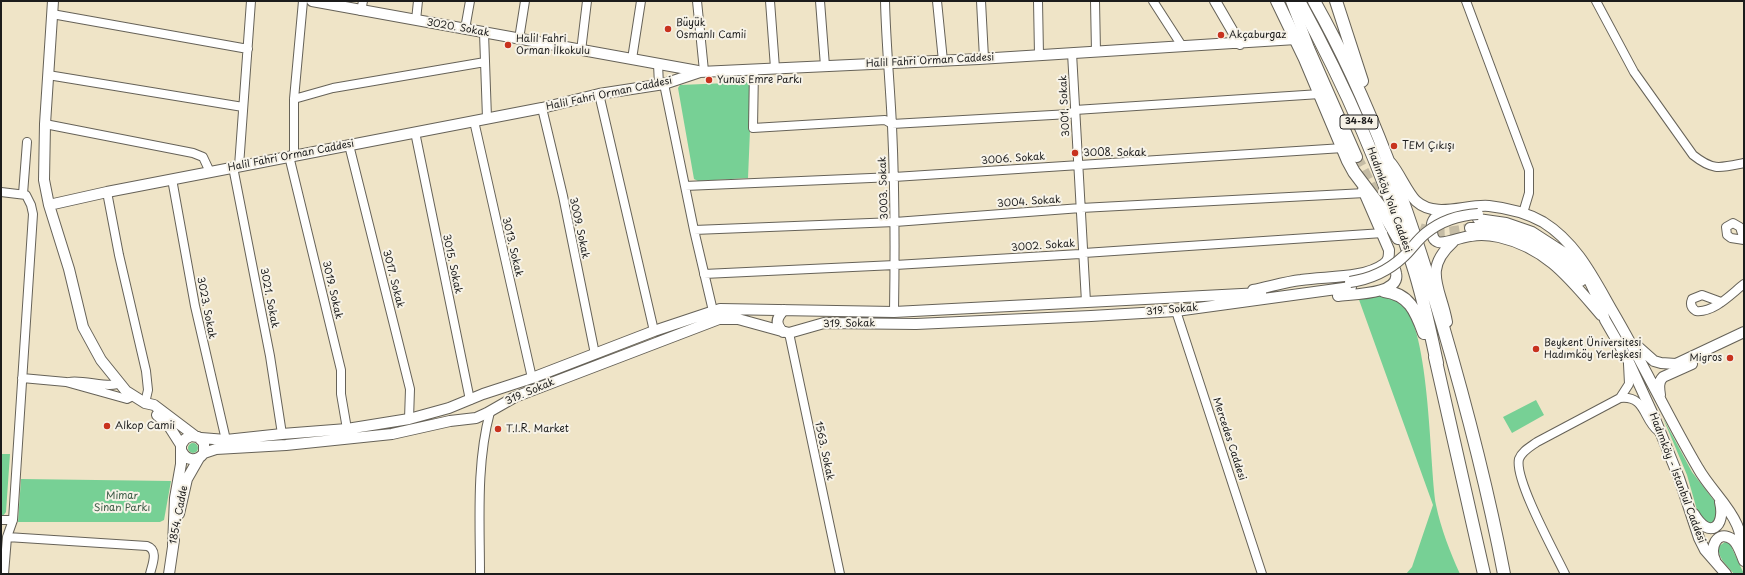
<!DOCTYPE html>
<meta charset="utf-8">
<style>
body{margin:0}
#map{position:relative;width:1745px;height:575px;overflow:hidden;background:#efe4c7;font-family:"Playpen Sans",sans-serif}
canvas{display:block}
.frame{position:absolute;inset:0;border:2px solid #1c1c1c;pointer-events:none}
</style>
<div id="map">
<canvas width="1745" height="575"></canvas>
<div class="frame"></div>
</div>
<script>
const context = document.querySelector('canvas').getContext('2d');
context.lineJoin = 'round';
function fill(path, color) {
  context.fillStyle = color;
  context.fill(path, 'evenodd');
}
function stroke(path, color, width, dash) {
  context.strokeStyle = color;
  context.lineWidth = width;
  context.lineCap = dash ? 'butt' : 'round';
  context.setLineDash(dash || []);
  context.stroke(path);
}
function drawText(font, color, halo, rows, align = 'center') {
  context.font = font + ' "Playpen Sans",sans-serif';
  context.lineWidth = 4;
  context.setLineDash([]);
  context.textBaseline = 'middle';
  context.strokeStyle = halo;
  context.fillStyle = color;
  for (const [text, x, y, turn = 0] of rows) {
    context.save();
    context.translate(x, y);
    context.rotate((+turn || 0) * Math.PI / 180);
    context.textAlign = isNaN(turn) ? turn : align;
    if (halo) context.strokeText(text, 0, 0);
    context.fillText(text, 0, 0);
    context.restore();
  }
}
fill(new Path2D(`
 M752,82L748,178L698,181L694,179L678,88L680,85Z
 M1382,295C1386,295 1393,296 1397,298C1431,318 1429,465 1436,505C1441,529 1450,552 1460,574H1406L1412,567L1433,505L1358,297Z
 M1536,400L1544,415L1512,433L1503,417Z
 M1663,418L1692,472L1719,507V515L1712,524H1708L1699,517L1687,475Z
 M188 448a5 5 0 1 1 10 0a5 5 0 1 1-10 0Z
 M1,454H10L6,512L3,516H1Z
 M21,479L171,481L164,520L160,522H18Z
 M1725,542L1730,544L1744,574H1734C1727,565 1717,558 1719,546Z`), '#77d095');
stroke(new Path2D(`
 M1357,157L1376,194
 M1406,223C1432,234 1443,234 1470,228`), '#c5bca5', 10, [10, 5]);
const minor = new Path2D(`
 M697,1L704,71
 M770,1L775,68
 M820,1L825,66
 M885,1C886,43 890,84 892,126C895,188 895,250 894,312
 M937,1L943,61
 M981,1L984,58
 M1038,1L1039,55
 M1095,1L1096,52
 M1153,1L1182,46
 M1466,1L1529,170V193L1523,213
 M1596,1L1634,72L1693,155C1713,171 1720,168 1744,163
 M361,11L363,1
 M52,14L248,49
 M416,20L418,1
 M465,29L470,1
 M484,33L487,118
 M519,39L525,1
 M581,51L587,1
 M1072,53L1086,302
 M632,59L641,1
 M658,64L659,85
 M754,69L753,128L885,120L892,124L1070,114L1075,110L1320,94
 M48,75L243,107
 M664,84L694,230L713,311
 M599,94L654,331
 M294,99L333,88L485,62
 M542,108L563,196L595,354
 M474,121L532,378
 M45,124L193,153L203,157L210,172
 M415,132L470,400
 M349,145L410,389L409,419
 M289,156L341,370V394L347,429
 M294,156V99L303,1
 M239,166L251,1
 M233,167L270,356L282,434
 M172,179L195,306L226,440
 M685,186L894,177L1343,148
 M1,192L26,195L31,205L33,214L13,520L7,537L4,574
 M107,192L119,255L146,371L148,390L145,403
 M23,194L27,142
 M1733,223L1740,227L1744,240L1731,238L1727,235L1726,227Z
 M694,230L895,222L1081,208L1365,193
 M704,274L895,265L1080,254L1084,253L1383,233
 M1721,302L1702,295L1692,299C1690,304 1691,308 1696,311C1714,313 1731,294 1744,284
 M1176,311L1262,574
 M789,333L840,574
 M22,378L66,382L127,399L133,396
 M69,382C82,379 111,389 119,383
 M1620,398C1646,395 1643,420 1658,431
 M1,520H13
 M7,537L147,546C159,550 152,565 150,574
 M480,574C480,521 476,464 490,412
 M1565,574C1555,553 1514,479 1519,459C1522,451 1530,447 1537,442L1620,398L1629,384L1628,364`);
const major = new Path2D(`
 M53,1L45,124L44,180L49,205L69,269L83,327L101,360L126,391L145,403L154,405L195,436
 M312,1L698,71
 M1215,1L1240,44
 M1291,1L1309,48L1357,157
 M1391,163C1400,174 1407,192 1416,201C1436,219 1465,204 1489,206C1507,208 1527,213 1543,222C1577,243 1594,279 1613,312C1643,363 1668,417 1698,468C1709,488 1728,504 1737,525C1741,534 1742,543 1744,552
 M49,205L107,192L542,108L599,94L664,84L700,72L979,59L1296,39
 M1446,210C1438,215 1430,219 1432,230C1432,234 1432,238 1436,241C1442,246 1463,236 1471,236C1480,234 1490,235 1499,237C1547,248 1570,279 1601,315
 M1478,219L1506,223L1532,232L1566,254L1590,282L1598,299L1605,320L1628,360L1655,419L1679,478L1699,538L1705,550L1726,574
 M1470,228C1516,225 1552,247 1581,281
 M1253,290C1269,287 1284,282 1301,280C1325,276 1364,279 1384,264C1389,260 1389,256 1389,250L1363,190
 M1338,296C1351,294 1401,295 1396,273C1395,267 1391,265 1385,263
 M1447,322C1441,288 1422,270 1453,242
 M783,332C775,324 776,318 784,310
 M1636,345L1654,361L1661,363L1676,364L1744,332
 M1660,395C1659,388 1658,382 1663,377L1692,364
 M157,415L167,423L181,445
 M201,438L226,440L282,434L347,429L409,419L449,408L483,394L532,378L654,331L720,309L894,312L1261,293
 M204,453L216,449L286,445L392,434L450,421L476,418L487,413L515,397L719,319H738L789,333L824,323L916,324L1091,316L1176,311L1351,287
 M179,514L187,479L199,458
 M1694,514C1709,540 1726,527 1720,502
 M173,545L175,498L181,464V445L185,439L191,436L198,437L204,443V453C197,462 187,461 182,452
 M1715,560C1709,548 1717,529 1732,539C1738,543 1741,554 1744,561
 M169,574L174,540`);
const highway = new Path2D(`
 M1277,1L1305,59L1348,161L1354,172L1379,205L1398,238
 M1299,1C1345,85 1383,172 1412,263C1423,296 1430,330 1437,363
 M1314,1C1371,102 1409,212 1442,323C1466,405 1488,490 1504,574
 M1336,1L1362,81
 M1384,291C1409,294 1416,311 1424,333
 M1435,357L1484,574`);
stroke(minor, '#666258', 10);
stroke(major, '#666258', 12);
stroke(highway, '#666258', 14);
stroke(minor, '#fff', 8);
stroke(major, '#fff', 10);
stroke(highway, '#fff', 12);
const majorBridge = new Path2D(`
 M1350,282C1370,279 1388,271 1403,257C1411,250 1417,240 1426,233C1441,221 1459,215 1478,214`);
stroke(majorBridge, '#666258', 12, []);
stroke(majorBridge, '#fff', 10);
for (const [x, y, r, color] of [
 [668,29,4,"#c8321e"],
 [1221,35,4,"#c8321e"],
 [508,45,4,"#c8321e"],
 [709,80,4,"#c8321e"],
 [1394,146,4,"#c8321e"],
 [1075,153,4,"#c8321e"],
 [1536,349,4,"#c8321e"],
 [1730,358,4,"#c8321e"],
 [107,426,4,"#c8321e"],
 [498,429,4,"#c8321e"]
]) {
  const dot = new Path2D();
  dot.arc(x, y, r, 0, 2 * Math.PI);
  context.fillStyle = color;
  context.fill(dot);
  stroke(dot, '#f7f3e8', 1.5);
}
for (const [x, y, w] of [
 [1359,122,38]
]) {
  const box = new Path2D();
  box.roundRect(x - w / 2, y - 7, w, 14, 3);
  context.fillStyle = '#f7f3e8';
  context.fill(box);
  stroke(box, '#1c1c1c', 1);
}
drawText('bold 9px', '#1c1c1c', null, [
 ["34-84",1359,122]
]);
drawText('10px', '#1c1c1c', '#f7f3e8', [
 ["Büyük",676,23],
 ["Osmanlı Camii",676,35],
 ["Akçaburgaz",1229,35],
 ["Halil Fahri",516,39],
 ["Orman İlkokulu",516,51],
 ["Yunus Emre Parkı",717,80],
 ["TEM Çıkışı",1402,146],
 ["3008. Sokak",1083,153],
 ["Beykent Üniversitesi",1544,343],
 ["Hadımköy Yerleşkesi",1544,355],
 ["Migros",1722,358,"right"],
 ["Alkop Camii",115,426],
 ["T.I.R. Market",506,429]
], 'left');
drawText('10px', '#1c1c1c', '#f7f3e8', [
 ["3020. Sokak",458,28,10],
 ["Halil Fahri Orman Caddesi",930,61,-3],
 ["Halil Fahri Orman Caddesi",609,94,-12],
 ["3001. Sokak",1065,106,-93],
 ["Halil Fahri Orman Caddesi",291,156,-11],
 ["3006. Sokak",1013,159,-4],
 ["3003. Sokak",884,188,-92],
 ["Hadımköy Yolu Caddesi",1389,200,70],
 ["3004. Sokak",1029,202,-4],
 ["3009. Sokak",579,228,78],
 ["3002. Sokak",1043,246,-4],
 ["3013. Sokak",512,247,77],
 ["3015. Sokak",452,264,78],
 ["3017. Sokak",393,279,76],
 ["3019. Sokak",332,290,77],
 ["3021. Sokak",269,298,79],
 ["3023. Sokak",206,308,79],
 ["319. Sokak",1172,310,-5],
 ["319. Sokak",849,324,-1],
 ["319. Sokak",530,392,-23],
 ["Mercedes Caddesi",1229,439,72],
 ["1563. Sokak",824,451,78],
 ["Hadımköy - İstanbul Caddesi",1677,478,69],
 ["1854. Cadde",179,515,-79]
]);
drawText('10px', '#3c5b46', '#f7f3e8', [
 ["Mimar",122,496],
 ["Sinan Parkı",122,508]
]);
</script>
